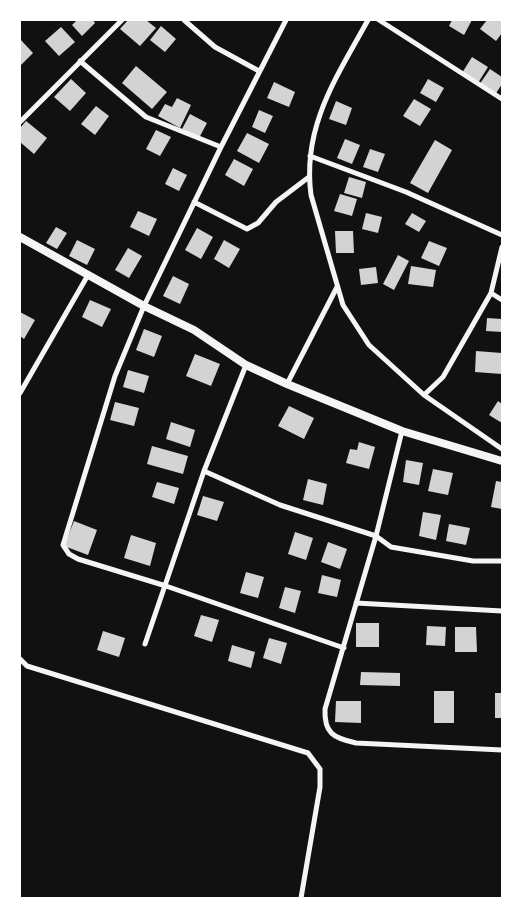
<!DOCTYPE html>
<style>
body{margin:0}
#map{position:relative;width:522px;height:918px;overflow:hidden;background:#111;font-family:Inter,sans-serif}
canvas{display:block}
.frame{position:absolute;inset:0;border:21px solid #fff;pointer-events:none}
</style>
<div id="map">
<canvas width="522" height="918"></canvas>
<div class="frame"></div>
</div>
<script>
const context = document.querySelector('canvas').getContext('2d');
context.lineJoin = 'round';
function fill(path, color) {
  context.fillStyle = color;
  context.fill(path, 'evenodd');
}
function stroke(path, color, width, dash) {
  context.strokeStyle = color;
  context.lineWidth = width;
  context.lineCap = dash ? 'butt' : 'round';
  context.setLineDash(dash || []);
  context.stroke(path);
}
fill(new Path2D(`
 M77,20H93L95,23L82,36L72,25Z
 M128,20H146L156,28L140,46L120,29Z
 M452,20H472L464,35L449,26Z
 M487,20H502V33L496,41L480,29Z
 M161,26L176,39L165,52L150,40Z
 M61,27L75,42L59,56L45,41Z
 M20,39L33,53L21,65L20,63Z
 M472,57L488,67L478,83L462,73Z
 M136,66L167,92L152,109L122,83Z
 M490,69L502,77V84L495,95L479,85Z
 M71,79L86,93L70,111L54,97Z
 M428,79L444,88L436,102L420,93Z
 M274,82L295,92L289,107L267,98Z
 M177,98L191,105L180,128L158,116L165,104L172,107Z
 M414,99L431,109L420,126L403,116Z
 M336,101L352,108L346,125L329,119Z
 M96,106L109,116L95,135L81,124Z
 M259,110L273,116L265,133L252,127Z
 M190,114L207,123L199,138L182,129Z
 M26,121L47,138L34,154L20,142V128Z
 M156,130L171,137L160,156L146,149Z
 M247,133L269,144L259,163L237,151Z
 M345,139L360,145L352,164L337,158Z
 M435,140L452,150L428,193L410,183Z
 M370,149L385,154L378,172L363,167Z
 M234,159L253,169L244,186L225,175Z
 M173,168L187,175L179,191L165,184Z
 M349,177L366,182L362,198L344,193Z
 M340,194L357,199L352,216L334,211Z
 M138,211L157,219L149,236L130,227Z
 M366,213L382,217L378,233L362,229Z
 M412,213L426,221L419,232L405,224Z
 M56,227L67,233L57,249L46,243Z
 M197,228L213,237L201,259L185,250Z
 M335,231H353L354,253H336Z
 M77,240L95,249L87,265L69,256Z
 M224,240L240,249L229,268L214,259Z
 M429,241L447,248L439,266L421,258Z
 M128,248L142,256L129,278L115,270Z
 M398,255L409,261L394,290L383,284Z
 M411,266L436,270L433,287L408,284Z
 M376,267L378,283L361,285L359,269Z
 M173,276L189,284L180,304L163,296Z
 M90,300L111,309L102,327L82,317Z
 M20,312L35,320L24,339L20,336Z
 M487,318L502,319V332L486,331Z
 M144,329L162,336L154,357L136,350Z
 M476,351L502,353V374L475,372Z
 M195,354L220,364L211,386L186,376Z
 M128,370L149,376L144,393L123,387Z
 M498,401L502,404V423L489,415Z
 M115,402L139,408L134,426L110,420Z
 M289,406L314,418L304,439L278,426Z
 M171,422L195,430L190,447L166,439Z
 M359,442L375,447L369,469L346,463L350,449L357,450Z
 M152,446L188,456L183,474L147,464Z
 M406,460L423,463L419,485L403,482Z
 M433,469L453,473L448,495L428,491Z
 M308,479L327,484L323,505L303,500Z
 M496,481L502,482V509L491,507Z
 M157,482L179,488L174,504L152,497Z
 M203,496L224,502L217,521L197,515Z
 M423,512L441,515L436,540L419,536Z
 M74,521L97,530L88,555L64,546Z
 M449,524L470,528L466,545L446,541Z
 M295,532L313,538L306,560L288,554Z
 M131,535L156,543L150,566L124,558Z
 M328,542L347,549L340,569L321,562Z
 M246,572L264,577L258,598L240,593Z
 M322,575L341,580L337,597L318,593Z
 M285,587L301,591L295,613L279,608Z
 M201,615L219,620L212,642L194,636Z
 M356,623H379V647H356Z
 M427,626L446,627L445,646L426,645Z
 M455,627H476L477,652H455Z
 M103,631L125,638L119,657L97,650Z
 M269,638L287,643L281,664L263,658Z
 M232,645L255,652L251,668L228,661Z
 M361,672L400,673V686L360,685Z
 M434,691H454V723H434Z
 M495,693H502V718H495Z
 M336,701H361V723L335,722Z`), '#d3d3d3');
stroke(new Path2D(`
 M184,20L215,47L259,71
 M286,20L221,147L144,306L115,376L63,545L69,554L78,559L166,586L344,648
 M368,20C336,78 302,127 311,195L343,305L369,345L424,395L443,377L491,293L502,300
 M379,20L502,99
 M80,61L146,117L221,147
 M20,122L122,20
 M310,156L406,192L502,235
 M194,202L247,229L258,223L276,202L309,177
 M491,293L502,247
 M287,384L337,287
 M20,393L88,275
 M424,395L502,449
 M402,431L376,536L325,709C324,733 333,738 356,743L502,750
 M204,471L280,505L376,536L391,547L473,561H502
 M356,603L502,611
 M145,644L204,471L246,365
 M20,659L27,666L308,753L320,769V787L301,898`), '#f5f5f5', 5);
stroke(new Path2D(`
 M20,237L144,306L194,330L246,365L287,384L402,431L502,461`), '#f5f5f5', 8);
</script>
